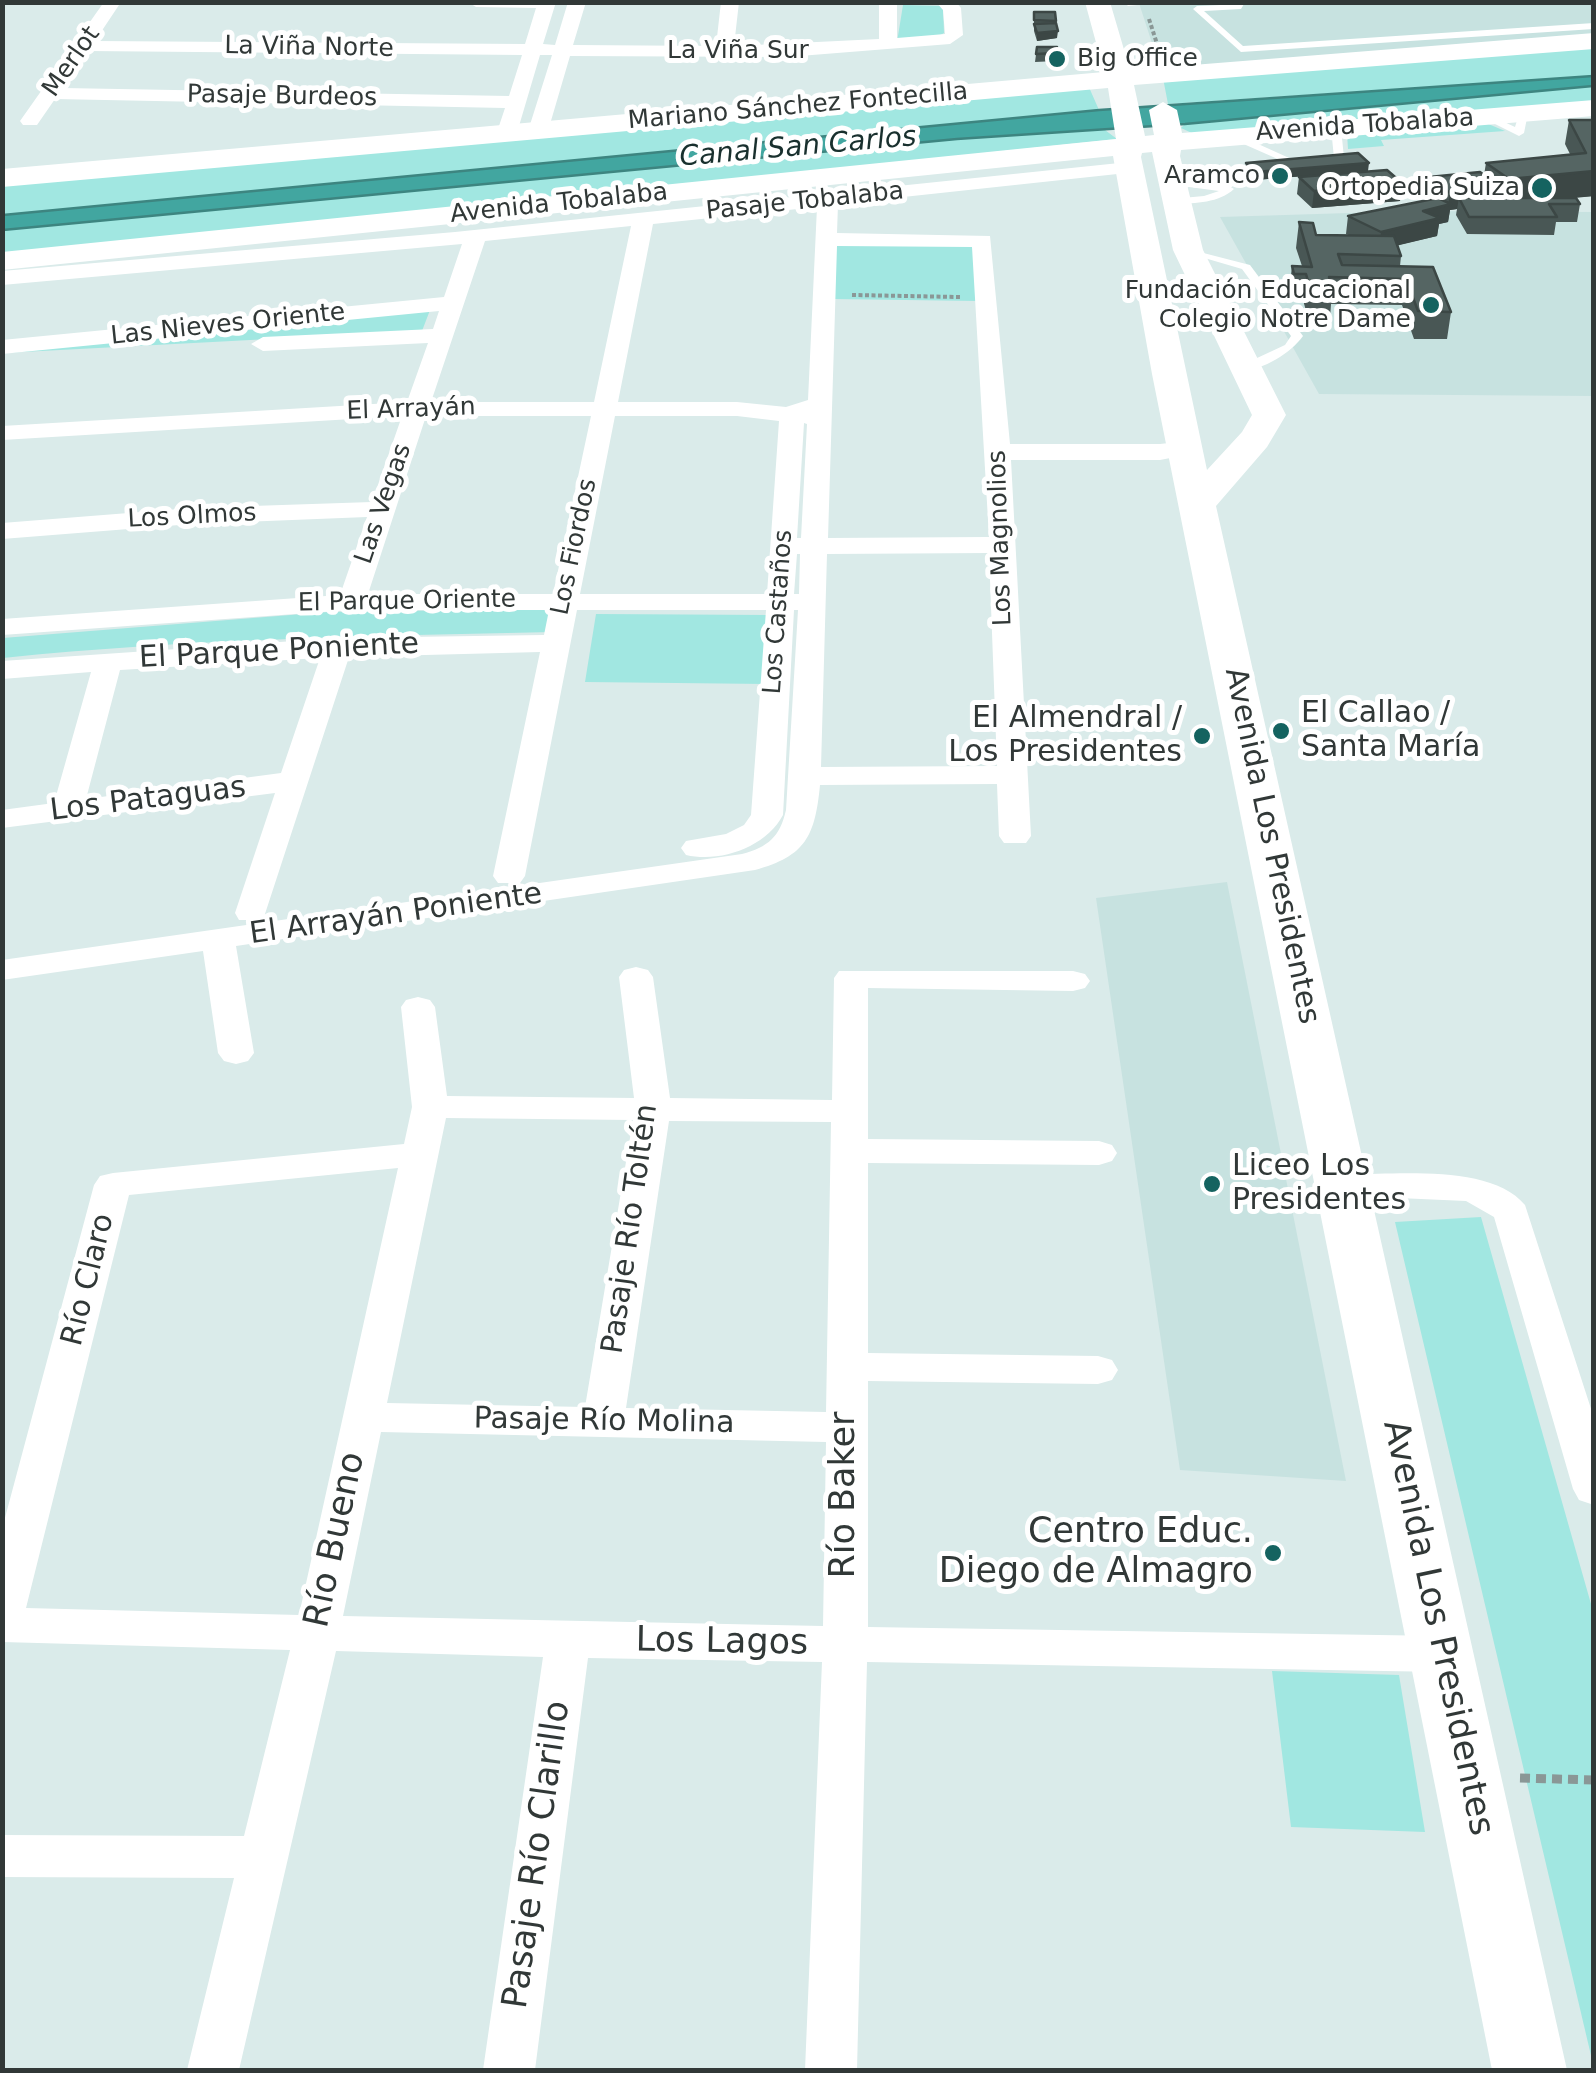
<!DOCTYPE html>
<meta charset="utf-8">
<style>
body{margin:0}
#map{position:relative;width:1596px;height:2073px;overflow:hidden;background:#daebea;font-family:"DejaVu Sans",sans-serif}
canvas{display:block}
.frame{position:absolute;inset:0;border:5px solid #313837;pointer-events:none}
</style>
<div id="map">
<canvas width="1596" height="2073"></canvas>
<div class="frame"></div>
</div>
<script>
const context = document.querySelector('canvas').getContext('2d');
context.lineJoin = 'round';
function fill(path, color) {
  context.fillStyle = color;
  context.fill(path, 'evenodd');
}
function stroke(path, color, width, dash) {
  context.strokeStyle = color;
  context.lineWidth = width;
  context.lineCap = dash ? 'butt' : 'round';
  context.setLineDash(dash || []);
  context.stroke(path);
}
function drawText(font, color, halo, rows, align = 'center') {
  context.font = font + ' "DejaVu Sans",sans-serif';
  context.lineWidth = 10;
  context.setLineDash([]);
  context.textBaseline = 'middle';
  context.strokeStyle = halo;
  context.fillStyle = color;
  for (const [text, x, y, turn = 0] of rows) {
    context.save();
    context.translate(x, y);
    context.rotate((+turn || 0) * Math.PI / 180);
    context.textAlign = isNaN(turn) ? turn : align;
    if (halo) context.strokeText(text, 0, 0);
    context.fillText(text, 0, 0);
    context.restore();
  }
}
fill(new Path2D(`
 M1139,3H1593V38L1161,71Z
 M1414,211L1593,212V396L1319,394L1220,217Z
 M1227,882L1346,1481L1180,1470L1096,898Z`), '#c7e2e0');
fill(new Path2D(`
 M903,5L943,6L944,33L935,38L897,42Z
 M1593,45V76L1168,104L1163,78Z
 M1088,85L1099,110L3,215V181Z
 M1593,86V104L1194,134L1181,128L1185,124Z
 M1486,123L1505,131L1381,140L1384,146L1348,149L1347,134Z
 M1105,130L1117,139L3,257V230L957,139Z
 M834,244L974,245L978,301L832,299Z
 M430,310L422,331L3,353Z
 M558,609L553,632C369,636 185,639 3,658V638L328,612Z
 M596,614L770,615L767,684L585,682Z
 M1481,1217L1593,1611V2064L1395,1222Z
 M1272,1671L1399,1675L1425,1832L1291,1827Z`), '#a1e7e1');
const water = new Path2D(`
 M1593,76V86L1185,124L957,139L3,230V215L1099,110Z`);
fill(water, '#42a6a0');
stroke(water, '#3d8580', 2.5);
stroke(new Path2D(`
 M1149,19L1159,50
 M852,295L960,297`), '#8a9796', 4, [4, 2.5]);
stroke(new Path2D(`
 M1520,1778L1594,1780`), '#8a9796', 9, [10, 6]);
fill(new Path2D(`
 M1124,2H1165L1128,6Z
 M1244,4L1241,9L1204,11L1243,46L1594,23V29L1241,52L1193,9L1197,6Z
 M1520,111L1528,113L1524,133L1519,136L1479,116L1487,114L1515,127Z
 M1336,125L1341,128L1344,158L1339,161L1334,158L1331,128Z
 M1230,134H1236L1298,162L1289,164L1230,138Z
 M1171,179L1229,186L1234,189C1219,203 1196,203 1175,204L1171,203V199L1204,196L1219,191L1167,184V180Z
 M1184,248L1250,265L1303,336C1291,353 1263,370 1242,371V365L1285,345L1291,336L1242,269L1184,252Z`), '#fff');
fill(new Path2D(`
 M104,2H121L95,41L525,44L536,8L476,7L468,2H556L543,44L555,45L568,2H586L573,45L716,46L721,2H739L734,46L879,39V2H897V38L945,34L943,10L936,2H956L961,8L963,35L950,44L787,57L570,56L548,131L538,137L528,131L552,55H540L519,126L509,132L499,126L505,108L55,99L37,125H23L20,121ZM88,51L522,55L509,96L63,88Z
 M1129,162L1139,168L1136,172L838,204L837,233L990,236L1010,444H1160L1187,441L1199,448L1196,453L1160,460H1011L1031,836L1026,843H1004L999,836L997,784L820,785C815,836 806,856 755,870L236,946L254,1053L248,1061L236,1064L224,1061L218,1053L203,951L2,980V960L742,854C768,847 780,837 786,810L798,610H794L783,815C766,847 721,863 686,855L681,848L686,841L726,834L744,825L751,815L766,610H577L525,876L520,883H498L493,876L540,652L349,657L263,920H239L235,913L275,793L2,828V810L54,803L91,672L2,679V661L338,638L544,635L549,610H351L2,635V619L340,595L367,517L192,524L2,539V523L192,508L372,502L402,416L2,440V426L407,402L428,343L263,351L251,344L263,337L433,329L439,311L2,354V340L444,297L462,244L2,285V271L455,232ZM817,207L808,400L786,407L737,402H618L653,224ZM631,226L594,402H431L485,241ZM837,246L972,247L989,537L828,538ZM426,416H591L553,594H368ZM615,416H737L779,421L767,594H580ZM804,423L807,424L801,538H797ZM989,553L997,766L821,767L827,554ZM797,554H800L799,594H794ZM320,658L281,773L86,799L120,670Z
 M636,967L648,970L653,977L670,1098L832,1100L834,978L839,971H1073L1085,974L1090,981L1085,988L1073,991L868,988V1139L1099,1141L1112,1145L1117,1153L1112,1161L1099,1165L868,1163V1353L1098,1356L1112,1360L1118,1370L1112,1380L1098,1384L868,1381V1627L1442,1636L1458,1641L1465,1654L1458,1667L1442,1672L867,1662L857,2070H805L822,1662L588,1658L535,2070H483L543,1657L336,1651L239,2070H187L234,1878L2,1877V1835L244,1836L290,1650L2,1642V1529L94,1185L100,1176L113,1173L404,1144L412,1107L401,1007L406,1000L418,997L430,1000L435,1007L447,1096L634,1098L619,977L624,970ZM446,1118L633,1120L585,1407L387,1403ZM669,1121L831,1122L826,1412L626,1408ZM398,1168L299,1615L26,1608L129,1195ZM381,1432L826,1442L823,1626L343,1616Z
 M1344,1174C1394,1175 1491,1163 1525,1205L1594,1418V1505L1579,1500L1573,1489L1494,1217L1466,1201L1331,1195L1325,1186L1331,1177Z`), '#fff');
fill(new Path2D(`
 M1085,2H1110L1130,70L1594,33V49L1134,85L1145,136L1154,135L1149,110L1163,102L1177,110L1182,133L1594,100V116L1181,150L1180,156L1203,250L1286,415L1267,447L1216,506L1567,2070H1492L1152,374L1113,156L2,270V252L1116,139L1108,88L2,187V169L1104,72ZM1152,152L1173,250L1252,415L1242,432L1207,470L1141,157L1142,153Z`), '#fff');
fill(new Path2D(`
 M1034,12H1055L1057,38L1037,41L1034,31Z
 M1037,47H1057L1056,61L1035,62Z
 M1569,120H1594V196L1566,198L1580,204L1577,222H1556L1554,235L1467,234L1456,215L1457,209L1450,210L1448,222L1439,224L1437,236L1398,245L1401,256L1400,266L1451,312L1447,339H1414L1402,305L1331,304L1330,318H1308L1303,300H1291L1289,293L1292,266H1302L1296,248L1299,222L1316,235H1349L1346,234L1348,216L1433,199L1427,194L1429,177L1484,175L1486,163L1570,154L1565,144Z
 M1246,163L1368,171L1255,180L1245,171Z
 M1299,177L1402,183L1400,201L1312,208L1297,194Z`), '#495755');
fill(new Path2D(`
 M1058,31L1057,38L1037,41V33Z
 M1369,163L1368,171L1255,180V172Z
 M1594,171V196L1505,205L1509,179Z
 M1402,183L1400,201L1312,208L1314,191Z
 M1501,188L1499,205L1459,198L1457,209L1450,210L1448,222L1439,224L1437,236L1379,250L1381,232L1423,211L1448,205L1450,193Z`), '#3c4745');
const building = new Path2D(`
 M1034,12H1055L1056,21L1034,20Z
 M1056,23L1058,31L1037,33L1034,24Z
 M1037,47H1057L1056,53L1036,54Z
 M1569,120H1594V171L1509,179L1486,163L1586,153Z
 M1358,153L1369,163L1255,172L1246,163Z
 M1387,170L1402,183L1314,191L1299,177Z
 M1480,172L1501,188L1450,193L1429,177Z
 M1519,195L1521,198H1576L1580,204H1549L1557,217H1469L1459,198Z
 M1438,198L1451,204L1423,211L1440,218L1381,232L1348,216Z
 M1299,222L1313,223L1316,235L1394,236L1401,256L1338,254L1342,265L1433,267L1451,312L1418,311L1406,279L1329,277L1333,292L1311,291L1306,274H1294L1292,266L1312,267Z`);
fill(building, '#556563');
stroke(building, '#3c4745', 2.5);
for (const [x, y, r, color] of [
 [1057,59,10,"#156360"],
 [1280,176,10,"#156360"],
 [1542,188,12,"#156360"],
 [1431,305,10,"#156360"],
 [1281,731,10,"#156360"],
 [1202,736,10,"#156360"],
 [1212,1184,10,"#156360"],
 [1273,1553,10,"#156360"]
]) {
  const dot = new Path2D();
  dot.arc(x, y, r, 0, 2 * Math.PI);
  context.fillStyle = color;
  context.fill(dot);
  stroke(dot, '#fff', 4);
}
drawText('25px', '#313837', '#fff', [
 ["La Viña Norte",309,48,1],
 ["La Viña Sur",738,51],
 ["Merlot",72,62,-55],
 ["Pasaje Burdeos",282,97,1],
 ["Mariano Sánchez Fontecilla",798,107,-5],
 ["Avenida Tobalaba",1365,126,-4],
 ["Pasaje Tobalaba",805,202,-6],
 ["Avenida Tobalaba",559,204,-6],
 ["Las Nieves Oriente",228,325,-6],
 ["El Arrayán",411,410,-2],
 ["Las Vegas",384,504,-71],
 ["Los Olmos",192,517,-3],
 ["Los Magnolios",1001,538,-92],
 ["Los Fiordos",575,547,-78],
 ["El Parque Oriente",407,602,-1],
 ["Los Castaños",779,612,-86]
]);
drawText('25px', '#313837', '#fff', [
 ["Big Office",1077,59,"left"],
 ["Aramco",1260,176],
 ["Ortopedia Suiza",1520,188],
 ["Fundación Educacional",1411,291],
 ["Colegio Notre Dame",1411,320]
], 'right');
drawText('italic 28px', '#19302e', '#fff', [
 ["Canal San Carlos",798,148,-5]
]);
drawText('30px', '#313837', '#fff', [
 ["El Parque Poniente",279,652,-3],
 ["Los Pataguas",148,800,-7],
 ["Avenida Los Presidentes",1271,846,78],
 ["El Arrayán Poniente",396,915,-8],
 ["Pasaje Río Toltén",631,1229,-82],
 ["Río Claro",89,1280,-76],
 ["Pasaje Río Molina",604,1422,1]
]);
drawText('30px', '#313837', '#fff', [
 ["El Callao /",1301,714],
 ["Santa María",1301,748],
 ["El Almendral /",1182,719,"right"],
 ["Los Presidentes",1182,753,"right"],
 ["Liceo Los",1232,1167],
 ["Presidentes",1232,1201]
], 'left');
drawText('35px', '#313837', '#fff', [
 ["Río Baker",845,1495,-90],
 ["Río Bueno",336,1540,-78],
 ["Avenida Los Presidentes",1437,1628,78],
 ["Los Lagos",722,1643,1],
 ["Pasaje Río Clarillo",538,1855,-82]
]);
drawText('35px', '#313837', '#fff', [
 ["Centro Educ.",1253,1533],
 ["Diego de Almagro",1253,1573]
], 'right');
</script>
